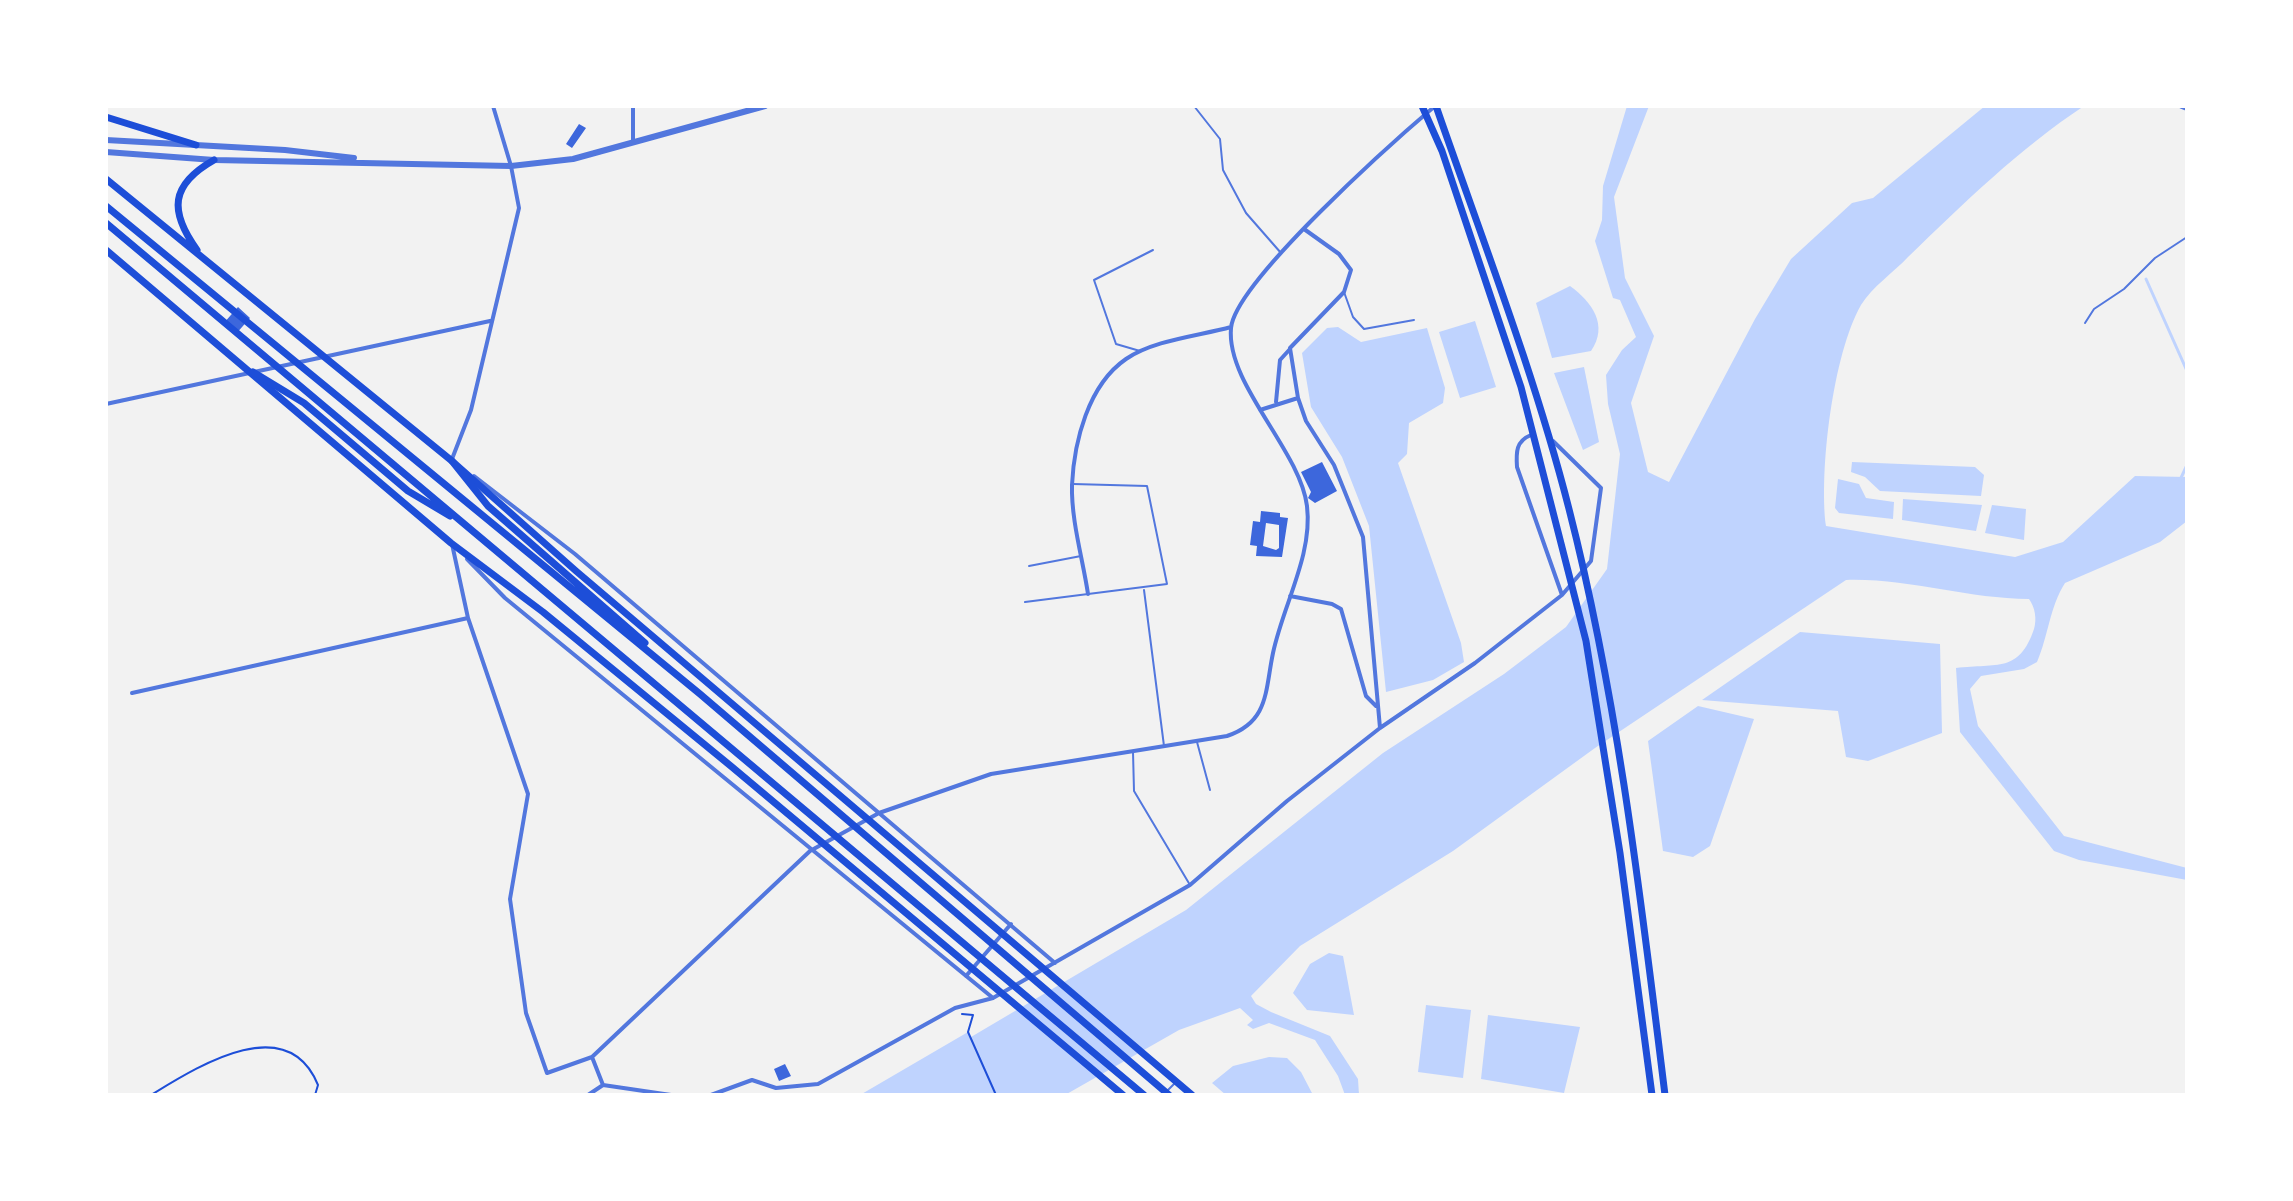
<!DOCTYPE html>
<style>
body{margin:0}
#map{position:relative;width:2293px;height:1201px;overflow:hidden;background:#f2f2f2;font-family:Barlow,sans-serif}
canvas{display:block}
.frame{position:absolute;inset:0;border:108px solid #fff;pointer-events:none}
</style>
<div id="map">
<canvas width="2293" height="1201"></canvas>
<div class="frame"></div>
</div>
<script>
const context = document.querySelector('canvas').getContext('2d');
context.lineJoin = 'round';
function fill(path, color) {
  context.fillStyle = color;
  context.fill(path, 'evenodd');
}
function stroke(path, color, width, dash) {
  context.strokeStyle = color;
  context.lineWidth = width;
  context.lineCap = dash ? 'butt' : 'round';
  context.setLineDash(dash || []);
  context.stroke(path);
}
fill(new Path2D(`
 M1627,106H1649L1614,197L1625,278L1654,336L1631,403L1648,472L1669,482L1755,319L1791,259L1852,203L1873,198L1985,106H2084C2019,149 1964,203 1908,257C1894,272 1872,287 1861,305C1833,354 1819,470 1826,526L2015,557L2063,542L2135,476L2187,477V521L2160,542L2065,583C2050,606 2048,637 2037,662L2024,669L1981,676L1970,689L1978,726L2064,836L2187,868V880L2079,860L2054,851L1960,732L1956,668C1998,663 2019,673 2034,629C2037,619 2035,607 2029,599C1967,599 1908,578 1846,580L1595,748L1453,851L1300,946L1251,996L1256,1004L1271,1012L1330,1036L1358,1079L1359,1095H1345L1338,1076L1315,1040L1269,1023L1253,1029L1247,1025L1253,1020L1240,1008L1179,1030L1065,1095H860L968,1032L971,1037L1186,910L1383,753L1504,674L1566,627L1607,569L1620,454L1608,404L1606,375L1622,350L1636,337L1620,300L1613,298L1595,241L1602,220L1603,186Z
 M1570,286C1592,302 1609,325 1591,351L1552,358L1536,303Z
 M1475,321L1496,387L1460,398L1439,332Z
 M1338,327L1361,342L1427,328L1445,388L1443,403L1409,423L1407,454L1398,463L1461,643L1464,662L1433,680L1386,692L1369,526L1342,457L1311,407L1302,353L1327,328Z
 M1584,367L1599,442L1583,450L1554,373Z
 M1852,462L1975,467L1984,475L1981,496L1880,491L1865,477L1851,472Z
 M1838,479L1859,484L1866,498L1894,502L1893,519L1839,513L1835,508Z
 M1903,499L1982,505L1976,531L1902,520Z
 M1992,505L2026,509L2024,540L1985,533Z
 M1800,632L1940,644L1942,733L1868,761L1846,757L1838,711L1702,700Z
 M1698,706L1754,719L1710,846L1693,857L1663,851L1648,741Z
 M1329,953L1343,956L1354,1015L1307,1010L1293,993L1310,964Z
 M1426,1005L1471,1010L1463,1078L1418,1072Z
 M1488,1015L1580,1027L1564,1093L1481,1079Z
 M1269,1057L1287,1058L1301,1072L1313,1095H1226L1212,1083L1233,1066Z`), '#bfd3fe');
stroke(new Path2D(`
 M2146,279L2187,371
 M2180,480L2187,465`), '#bfd3fe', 3);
fill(new Path2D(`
 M579,124L586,128L572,148L566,144Z
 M238,307L250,318L235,335L223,324Z
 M1322,462L1337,491L1315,503L1308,498L1311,492L1301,472Z
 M1261,511L1280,513V517L1288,518L1282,557L1256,556L1257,546L1250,545L1253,521L1260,522ZM1266,523L1279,525V548L1276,550L1263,546Z
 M785,1064L791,1076L779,1081L774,1069Z`), '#3d67dc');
stroke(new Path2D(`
 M962,1014L973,1015L968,1032L996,1095
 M151,1095C197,1067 287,1009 318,1085L315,1095`), '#1d4ed8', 2);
stroke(new Path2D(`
 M1194,106L1220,139L1223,170L1246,213L1281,253
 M1344,292L1353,317L1364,329L1414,320
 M2085,323L2094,309L2124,289L2155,258L2187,237
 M1140,351L1116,344L1094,280L1153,250
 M1029,566L1081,556
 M1144,590L1164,746
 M1025,602L1167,584L1147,486L1073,484
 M1197,742L1210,790
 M1133,752L1134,791L1190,885
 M1163,1095L1174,1084`), '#5277de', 2);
stroke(new Path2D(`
 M633,106V141
 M1276,402L1280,360L1290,349
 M106,404L490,321
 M1260,410L1298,398
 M1531,435C1516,441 1516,452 1517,467L1562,595
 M452,459L471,410L519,208L511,166L493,106
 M474,476L575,554L1055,963
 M452,544L468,618L528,794L510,899L526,1013L547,1073L592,1057
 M467,559L505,598L993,998
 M1088,594C1083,560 1071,520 1072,485C1074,442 1088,385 1126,359C1154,340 1198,336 1231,327
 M1290,596L1332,604L1341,609L1366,696L1376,706
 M132,693L468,618
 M1380,728L1475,663L1562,595L1591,561L1601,488L1553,441
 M966,976L1011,924
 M603,1085L592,1057L810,851L879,813L991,774L1227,736C1269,722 1265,691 1273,653C1283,605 1313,555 1307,506C1300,450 1226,384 1231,328C1235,282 1395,140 1435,106
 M588,1095L603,1085L671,1095
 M711,1095L752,1080L776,1088L818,1084L955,1008L993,998L1190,885L1287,801L1380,728L1363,537L1334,465L1306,421L1298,398L1290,348L1344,292L1351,270L1339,254L1304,229`), '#5277de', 4);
stroke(new Path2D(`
 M2182,106L2187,108
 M106,140L285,150L354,158
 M106,152L214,160L511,166L573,159L765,106`), '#5277de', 6);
stroke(new Path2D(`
 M1422,106L1442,151L1521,387L1586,641L1620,853L1652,1095
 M1436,106C1482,239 1534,372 1569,509C1618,700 1641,900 1665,1095
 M106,117L196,145
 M106,179L452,461L576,571L1192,1095
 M106,250L451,543L543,612L732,767L1123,1095
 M197,250C169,211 170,185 214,160`), '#1d4ed8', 7);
stroke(new Path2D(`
 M106,206L700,694L1169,1095
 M106,223L1144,1095
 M253,372L304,403L408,491L450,516
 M452,461L488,506L645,643`), '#1d4ed8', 7);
</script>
